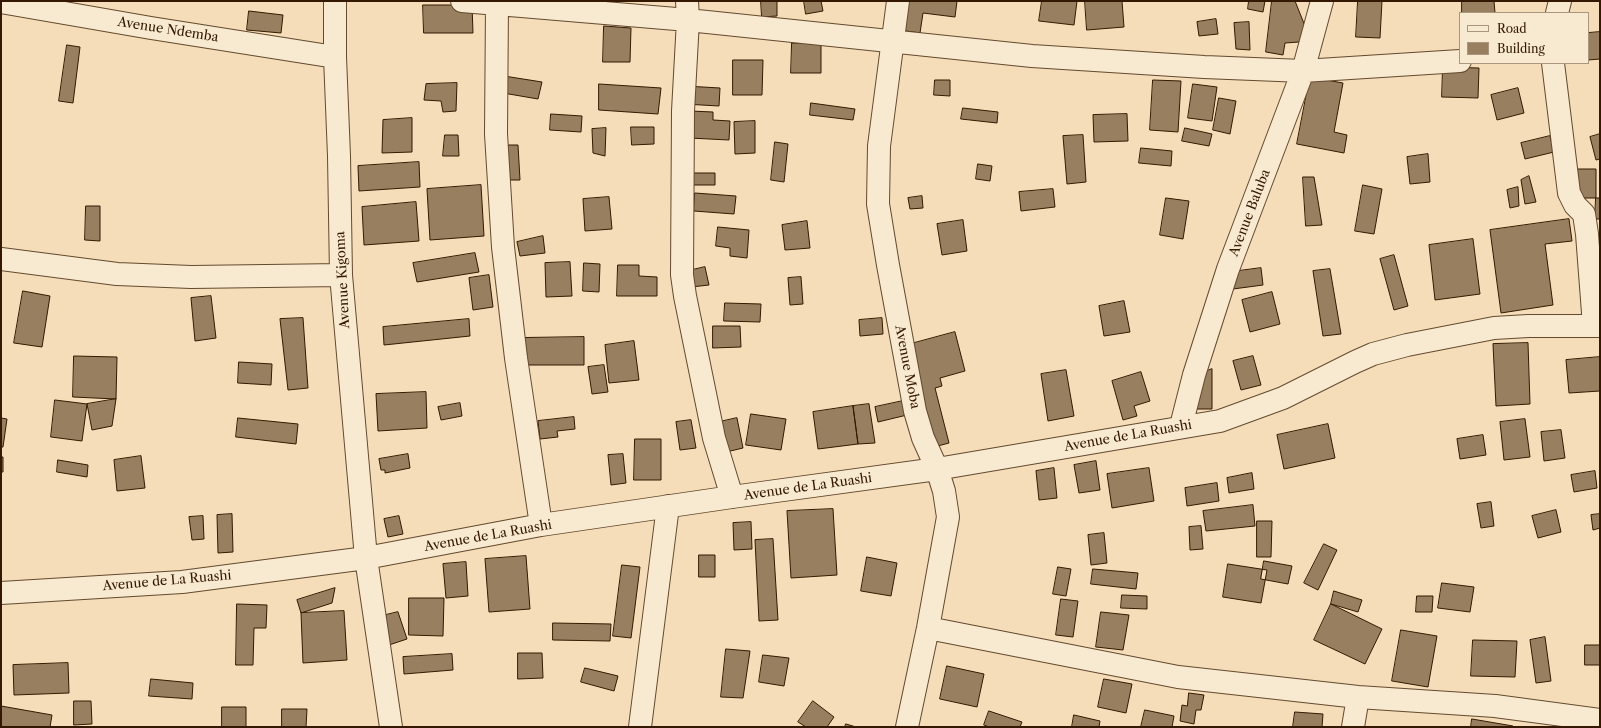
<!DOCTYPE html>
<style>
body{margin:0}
#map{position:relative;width:1601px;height:728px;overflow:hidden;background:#f4ddb8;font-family:"Libre Caslon Text",serif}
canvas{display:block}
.frame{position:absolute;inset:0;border:2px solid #341900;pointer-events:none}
.legend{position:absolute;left:1459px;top:12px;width:130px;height:52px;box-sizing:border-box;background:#f8e9d1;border:1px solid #aa967d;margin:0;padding:5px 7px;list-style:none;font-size:12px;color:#341900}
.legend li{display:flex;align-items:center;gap:8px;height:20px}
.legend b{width:20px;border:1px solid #aa967d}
</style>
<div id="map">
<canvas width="1601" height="728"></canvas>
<div class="frame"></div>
<ul class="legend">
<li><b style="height:5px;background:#f8e9d1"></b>Road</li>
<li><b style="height:11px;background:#987f60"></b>Building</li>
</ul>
</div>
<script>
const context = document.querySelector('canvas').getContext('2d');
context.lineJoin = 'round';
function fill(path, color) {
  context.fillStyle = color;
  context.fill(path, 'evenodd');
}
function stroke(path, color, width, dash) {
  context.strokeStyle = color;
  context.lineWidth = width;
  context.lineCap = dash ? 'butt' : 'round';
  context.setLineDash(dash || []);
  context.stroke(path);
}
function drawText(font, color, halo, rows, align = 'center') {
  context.font = font + ' "Libre Caslon Text",serif';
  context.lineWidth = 3;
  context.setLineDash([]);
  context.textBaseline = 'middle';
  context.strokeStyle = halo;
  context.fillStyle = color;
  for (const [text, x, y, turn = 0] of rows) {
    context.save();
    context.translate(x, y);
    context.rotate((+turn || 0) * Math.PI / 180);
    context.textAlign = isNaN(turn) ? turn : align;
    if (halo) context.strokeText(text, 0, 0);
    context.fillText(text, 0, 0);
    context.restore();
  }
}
const building = new Path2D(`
 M761,1H777V16L762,17Z
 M804,1H821L823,11L806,14Z
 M903,1H957L955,17L923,13L920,33L899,30Z
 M1042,1H1077L1074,25L1039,21Z
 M1085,1H1122L1124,27L1087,30Z
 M1249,1H1265L1263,12L1248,9Z
 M1272,1H1295L1305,26L1299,42L1285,43L1283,55L1266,52Z
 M1358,1H1382L1380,38L1356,37Z
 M1462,1H1494L1495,13H1462Z
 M423,5H472L473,33H424Z
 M249,11L283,15L281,33L247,30Z
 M1216,19L1218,34L1199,36L1197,22Z
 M1249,22L1250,50L1236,49L1234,23Z
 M604,26L631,28L630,62H603Z
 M1600,32V59L1588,60V33Z
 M792,43H821V73H791Z
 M67,45L80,47L73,103L59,101Z
 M733,60H763L762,95H733Z
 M1443,67L1479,68L1478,98L1442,97Z
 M504,76L542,82L538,99L503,93Z
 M1310,77L1343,83L1334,132L1347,135L1344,153L1297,144Z
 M935,80H950V96L934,95Z
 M1153,80L1181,81L1178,132L1150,130Z
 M457,83L456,111L443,112L441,101L424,100L426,84Z
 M599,84L661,88L658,114L599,110Z
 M1193,84L1217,87L1212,121L1188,118Z
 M685,86L720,88L719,106L684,104Z
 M1518,88L1524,113L1497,120L1491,95Z
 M1219,98L1236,101L1230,134L1213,130Z
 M811,103L855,109L853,120L810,115Z
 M963,108L998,112L997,123L961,119Z
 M690,111L713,112V120L730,121L729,140L689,138Z
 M551,114L582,116L581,132L550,130Z
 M1127,114L1128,141L1094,142L1093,115Z
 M412,118V152L382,153L383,120Z
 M755,121V153L735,154L734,122Z
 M631,127H654V144L632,145Z
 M606,128L605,156L593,153L592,129Z
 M1185,128L1212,134L1209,146L1182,141Z
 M1600,134V159L1596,160L1590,137Z
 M445,135H458L459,156H443Z
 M1083,135L1086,182L1067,184L1063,136Z
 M1550,136L1554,152L1525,159L1521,143Z
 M775,142L788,144L784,182L771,180Z
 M504,145H518L520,180H506Z
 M1141,148L1172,151L1171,166L1139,163Z
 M1428,154L1430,182L1410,184L1407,157Z
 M419,162L420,187L359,191L358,166Z
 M978,164L992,166L990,181L976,179Z
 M1575,169H1596V198H1575Z
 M684,173H715V185H684Z
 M1529,176L1536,202L1525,204L1521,180Z
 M1303,177H1314L1322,225L1306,226Z
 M481,185L484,236L430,240L427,189Z
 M1363,185L1382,189L1374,234L1355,231Z
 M1518,187L1519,206L1510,208L1507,190Z
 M1053,189L1055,207L1021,211L1019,192Z
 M695,193L736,196L734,214L694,211Z
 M922,196L923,208L910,209L908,198Z
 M609,197L612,229L585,231L583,199Z
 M1166,198L1189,201L1183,239L1160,235Z
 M1596,198H1600V219H1595Z
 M416,202L419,241L364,245L362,207Z
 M86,206H100V241L85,240Z
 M1569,219L1572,241L1545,244L1553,305L1501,313L1490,230Z
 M963,220L967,251L942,255L937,224Z
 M807,221L810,248L785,250L782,225Z
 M718,227L749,230L747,258L730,256V248L716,246Z
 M543,236L545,253L520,256L517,242Z
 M1473,239L1480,294L1435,300L1429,245Z
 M475,253L479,272L417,282L413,263Z
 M1394,255L1408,306L1394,310L1380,259Z
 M570,262L572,296L546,297L545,263Z
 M584,263L600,264L599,292L583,291Z
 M618,265H639V276L657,277V296H617Z
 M705,267L709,285L691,287L688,271Z
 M1261,268L1263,285L1233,289L1231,272Z
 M1330,269L1341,334L1323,336L1313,271Z
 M489,275L493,307L473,310L469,278Z
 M801,277L803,304L790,305L788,278Z
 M23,291L50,296L42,347L14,343Z
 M1272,292L1280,324L1250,332L1242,300Z
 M211,296L216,338L195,341L191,298Z
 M1124,301L1130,332L1104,336L1099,306Z
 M725,303L761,304L760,322L724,321Z
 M303,318L308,388L288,390L280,319Z
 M882,318L883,334L860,336L859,320Z
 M469,319L470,336L384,345L383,327Z
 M713,326H740L741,347L713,348Z
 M955,332L965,371L940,378L942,386L935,388L949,443L934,447L907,345Z
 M584,337V365H520V338Z
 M634,341L639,380L609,383L605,345Z
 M1528,343L1530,404L1496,406L1493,344Z
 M74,356L117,357L116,399L73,397Z
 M1253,356L1261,385L1241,390L1233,361Z
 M1600,357V391L1569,393L1566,360Z
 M239,362L272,364L271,385L238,383Z
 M604,365L608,392L592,394L588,367Z
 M1212,369V409H1194L1195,376Z
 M1066,370L1074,416L1048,421L1041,374Z
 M1141,372L1150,401L1134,406L1137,416L1123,420L1112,381Z
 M426,392L427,428L378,431L376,394Z
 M116,399L112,426L92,430L87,404Z
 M55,400L87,404L82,441L51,437Z
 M903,401L907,415L878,422L875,407Z
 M460,403L462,416L441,420L438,407Z
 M869,404L875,443L858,444L853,406Z
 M853,406L858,444L818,449L813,412Z
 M751,414L786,419L781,450L746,445Z
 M574,417L575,429L557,431L558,437L540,439L538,421Z
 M1,418L7,419L3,447H1Z
 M238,418L298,424L296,444L236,437Z
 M737,418L743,448L722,453L715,423Z
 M1525,419L1530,457L1504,460L1500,422Z
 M691,420L696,448L680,450L676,422Z
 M1328,424L1335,458L1284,469L1277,435Z
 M1561,430L1565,458L1544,461L1541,432Z
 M1483,435L1486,455L1460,459L1457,439Z
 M635,439H661V480H634Z
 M408,454L410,468L385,473V470H381L379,459Z
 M623,454L626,483L611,485L608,455Z
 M141,456L145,488L117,491L114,460Z
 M1,457H3V472H1Z
 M58,460L88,465L87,477L57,472Z
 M1096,461L1100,490L1079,493L1074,465Z
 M1054,468L1057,498L1039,500L1036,471Z
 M1149,468L1154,501L1112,508L1107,474Z
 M1595,471L1597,488L1574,492L1571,475Z
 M1252,473L1254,489L1229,493L1227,478Z
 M1217,483L1219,501L1187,506L1185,488Z
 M1491,502L1494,526L1481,528L1477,504Z
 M1253,505L1255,526L1206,531L1203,511Z
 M833,509L837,575L791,578L787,511Z
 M1556,510L1561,532L1538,538L1532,516Z
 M232,514L233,552L218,553L217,515Z
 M1600,514V528L1593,530L1591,515Z
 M203,516L204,539L192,540L189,517Z
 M399,516L403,534L388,537L384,519Z
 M1257,521H1272L1271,557H1257Z
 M751,522L752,549L734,550L733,523Z
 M1201,526L1203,549L1190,550L1189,527Z
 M1104,533L1107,563L1091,565L1088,535Z
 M773,539L778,620L759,621L755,540Z
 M1324,544L1337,550L1318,590L1304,583Z
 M699,555H715V577H699Z
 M526,556L530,609L489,612L485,559Z
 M867,557L897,563L891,596L861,591Z
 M1264,561L1292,566L1288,584L1261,579Z
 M466,562L468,596L446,598L443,564Z
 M1228,564L1267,570L1261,603L1223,597Z
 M622,565L640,567L631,638L613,636Z
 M1058,567L1071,569L1066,596L1053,594Z
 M1093,569L1138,573L1136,589L1091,584Z
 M1442,583L1474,587L1470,612L1438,608Z
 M335,588L332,603L301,613L297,600Z
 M1334,591L1362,600L1358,612L1331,604Z
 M1122,595L1147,596V609L1121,608Z
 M1417,596H1433L1432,612H1416Z
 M409,598H444L443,636L409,635Z
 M1061,599L1078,601L1073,637L1056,635Z
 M237,604L267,605L266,628H254L253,665H236Z
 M1331,604L1382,629L1365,664L1314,640Z
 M344,611L347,660L303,663L301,613Z
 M398,612L407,639L389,645L382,616Z
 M1101,612L1129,615L1123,650L1096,647Z
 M553,623L611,624L610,641L553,640Z
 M1401,630L1437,636L1428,687L1392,681Z
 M1545,637L1551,681L1536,683L1530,640Z
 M1473,640L1517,641L1515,677L1471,676Z
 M1585,645H1600V665H1585Z
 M726,649L750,651L743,698L721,697Z
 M518,653H542L543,678L518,679Z
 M452,654L453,670L404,674L403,657Z
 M763,655L789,658L784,686L759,682Z
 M68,663L69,693L14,695L13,665Z
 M947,666L984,674L977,707L940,699Z
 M585,668L618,676L614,691L581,682Z
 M151,679L193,683L192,699L149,696Z
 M1104,679L1132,684L1126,713L1098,707Z
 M1189,693L1204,695L1201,710H1196L1194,724L1180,721L1182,705L1187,706Z
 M74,701H91L92,724L74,725Z
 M813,701L834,717L827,727H806L798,722Z
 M1,706L52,715L50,727H1Z
 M222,707H246V727H222Z
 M282,709H307L306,727H282Z
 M1145,710L1174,716L1172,727H1141Z
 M989,711L1022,722L1020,727H989L984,725Z
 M1295,712L1323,714L1322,727H1293Z
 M1074,715L1100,721L1099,727H1072Z
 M1472,719L1513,726V727H1471Z
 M846,724L856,727H845Z`);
fill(building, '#987f60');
stroke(building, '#341900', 1);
const street = new Path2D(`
 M335,1V57L339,156L341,275L366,558L391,727
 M462,1L688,20L1032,56L1204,67L1303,71L1460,61
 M687,1L688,20L683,111L682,275L685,296L714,438L732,497
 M898,1L879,146L878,204L888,265L915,411L923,438L937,469L944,491L948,517L928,628L907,727
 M1,2L151,28L335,57
 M497,4L496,134L503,247L516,358L541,525
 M1557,13L1560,1
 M1553,63L1569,193L1575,205L1584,214L1587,234L1594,326
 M1,259L117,274L191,277L341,275
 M1181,426L1194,375L1228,269L1303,71L1322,1
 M1,593L182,582L366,558L541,525L732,497L937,469L1220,421L1283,398L1355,362L1373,354L1407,345L1494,328L1528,326H1600
 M928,628L1178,677L1358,697L1495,706L1600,720
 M640,727L668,506
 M1353,727L1358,697`);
stroke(street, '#644a2e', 24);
stroke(street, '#f8e9d1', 22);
drawText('13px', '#341900', '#f8e9d1', [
 ["Avenue Ndemba",168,30,9],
 ["Avenue Baluba",1250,213,-69],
 ["Avenue Kigoma",343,280,-93],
 ["Avenue Moba",907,367,79],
 ["Avenue de La Ruashi",1128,436,-10],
 ["Avenue de La Ruashi",808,487,-8],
 ["Avenue de La Ruashi",488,536,-10],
 ["Avenue de La Ruashi",167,581,-5]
]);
</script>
